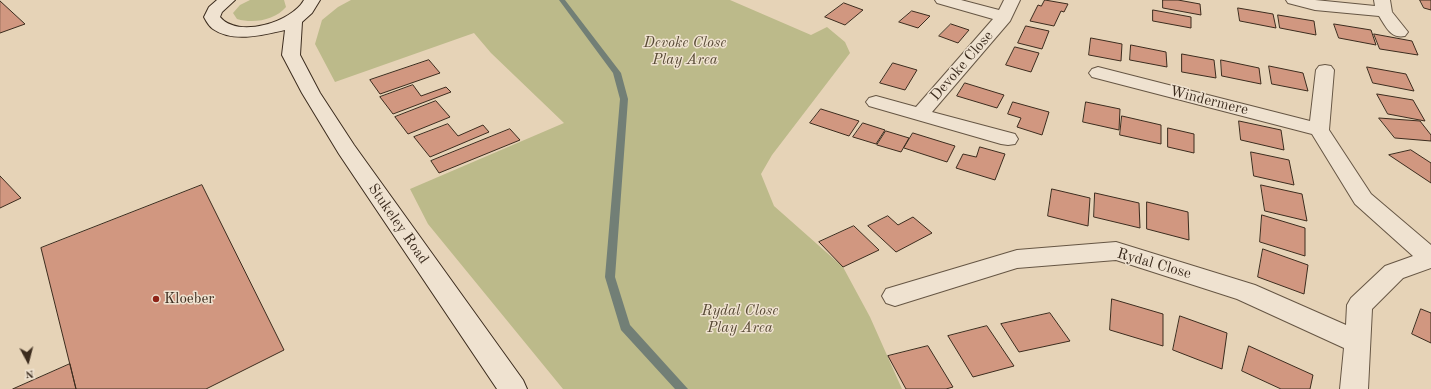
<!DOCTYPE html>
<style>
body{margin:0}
#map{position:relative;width:1431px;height:389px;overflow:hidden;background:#e6d3b7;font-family:"Old Standard TT",serif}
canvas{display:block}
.north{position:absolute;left:8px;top:341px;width:40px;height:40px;-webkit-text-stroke:3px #efe2d0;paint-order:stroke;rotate:173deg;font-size:11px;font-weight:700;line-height:16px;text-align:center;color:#3c2c1e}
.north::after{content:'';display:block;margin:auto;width:14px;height:18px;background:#3c2c1e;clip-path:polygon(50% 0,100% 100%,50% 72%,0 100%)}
</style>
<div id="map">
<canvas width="1431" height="389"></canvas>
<div class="north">N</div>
</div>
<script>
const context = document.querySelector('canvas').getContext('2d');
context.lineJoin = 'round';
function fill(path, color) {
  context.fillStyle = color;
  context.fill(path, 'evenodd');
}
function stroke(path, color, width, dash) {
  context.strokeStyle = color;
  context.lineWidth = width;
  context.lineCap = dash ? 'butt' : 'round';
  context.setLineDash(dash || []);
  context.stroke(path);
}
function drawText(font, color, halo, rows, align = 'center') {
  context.font = font + ' "Old Standard TT",serif';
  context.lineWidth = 3;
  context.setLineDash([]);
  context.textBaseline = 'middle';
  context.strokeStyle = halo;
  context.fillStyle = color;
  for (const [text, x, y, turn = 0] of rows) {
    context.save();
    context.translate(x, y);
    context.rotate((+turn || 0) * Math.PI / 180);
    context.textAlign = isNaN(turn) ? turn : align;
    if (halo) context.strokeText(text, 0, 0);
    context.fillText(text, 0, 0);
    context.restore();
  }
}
fill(new Path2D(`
 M250,0H284L286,7C275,20 254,24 237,19L233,13L240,5Z
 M351,0H730L811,35L827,27L845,42L850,53L772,155L761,174L774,206L843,267L870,317L902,389H563L428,224L410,189L564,123L491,53L474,33L335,82L315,44L322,20L338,7Z`), '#bcba8a');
fill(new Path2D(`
 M559,0H565L621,73L628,99L615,277L630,325L688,389H675L621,330L605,277L620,99L613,73Z`), '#727f76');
const building = new Path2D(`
 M1045,0L1068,4L1064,12L1061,11L1054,26L1030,21L1038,5L1041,6Z
 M1163,0H1178L1200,4L1201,15L1163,8Z
 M1420,0H1431V10L1424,8Z
 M0,1L25,24L0,33Z
 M844,3L863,10L845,25L825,17Z
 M1238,8L1273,14L1276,28L1240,21Z
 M1153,10L1191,17V28L1153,21Z
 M912,11L930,16L918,28L899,22Z
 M1278,15L1314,21L1316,35L1280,28Z
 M951,24L969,30L958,43L939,36Z
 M1334,24L1371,30L1376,45L1339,38Z
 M1026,26L1049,31L1042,49L1018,43Z
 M1374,34L1412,41L1418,55L1380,49Z
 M1091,38L1122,44L1121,61L1089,55Z
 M1131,45L1166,52L1167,67L1130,60Z
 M1015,47L1039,53L1031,72L1006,65Z
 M1182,54L1214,60L1216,78L1182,72Z
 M429,60L440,73L380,94L370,80Z
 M1221,60L1259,68L1261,84L1222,76Z
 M893,63L917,70L905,90L880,83Z
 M1269,66L1303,73L1308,91L1272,84Z
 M1367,67L1406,74L1414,91L1373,83Z
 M965,83L1004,95L997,108L957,96Z
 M413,85L421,96L446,87L451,92L393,114L380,97Z
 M1377,94L1413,100L1425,121L1388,114Z
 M436,101L450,117L408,134L395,117Z
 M1013,102L1049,112L1042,135L1017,127L1021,118L1008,114Z
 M1086,102L1120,109L1119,130L1083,122Z
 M821,109L859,121L849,136L810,123Z
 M1122,116L1161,125V144L1120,135Z
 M1379,118L1420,121L1431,135V141L1395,138Z
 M1239,121L1281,130L1284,150L1241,140Z
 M863,123L885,130L876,144L853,137Z
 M448,124L458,136L483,125L489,132L430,157L414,137Z
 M1168,128L1194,134V153L1168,147Z
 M510,129L520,140L439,173L431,161Z
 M886,131L909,138L901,152L877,145Z
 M913,133L955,146L947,162L904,148Z
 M980,147L1005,154L995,180L956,168L963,154L976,157Z
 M1411,150L1431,163V183L1389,155Z
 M1251,152L1289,160L1294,185L1254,176Z
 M0,176L21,198L0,208Z
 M202,185L284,350L206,389H76L41,248Z
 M1261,185L1302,194L1307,221L1265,211Z
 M1052,189L1090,198L1088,226L1048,216Z
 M1095,193L1139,203L1140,228L1094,217Z
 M1147,202L1188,212L1189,240L1147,229Z
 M1262,215L1305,228V256L1260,242Z
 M888,216L898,225L913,217L932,233L896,252L868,226Z
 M854,226L879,250L843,267L819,242Z
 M1263,249L1308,265L1304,294L1258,277Z
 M1112,299L1163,314V346L1110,330Z
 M1421,309L1431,313V343L1412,334Z
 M1050,313L1070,341L1019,352L1001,324Z
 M1180,316L1227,333L1222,369L1173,350Z
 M987,326L1014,366L973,377L948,336Z
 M928,346L953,387L946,389H906L888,356Z
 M1249,346L1313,375L1310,389H1281L1242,371Z
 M70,364L76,389H13Z`);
fill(building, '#d19780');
stroke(building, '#3c2c1e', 1);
const street = new Path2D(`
 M935,0H961L999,10L1004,0H1020L1010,21L932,112L1015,134L1018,139L1015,144L1008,145L1001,144L869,106L866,102L869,98L876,96L916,107L993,19L937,3Z
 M1286,0H1315L1375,6L1374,0H1390L1392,12L1408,32L1405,36C1391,39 1386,27 1379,16L1315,10L1288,3Z
 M1325,65L1331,66L1334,70L1329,130L1371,194L1431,245V268L1403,278L1372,309L1368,389H1340L1344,348L1237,299L1116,260L1017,268L895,306L886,303L882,296L886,289L1017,250L1116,242L1255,285L1346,325L1347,305L1351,298L1385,266L1413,256L1355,204L1312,134L1092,77L1089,73L1092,69L1098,67L1310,121L1316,70L1319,66Z`);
const secondary = new Path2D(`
 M217,0H235L222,12L220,17C238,39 292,22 304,0H320L312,13L302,22L300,55L320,93L354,145L523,380L527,389H497L339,154L302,93L282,55L285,30C263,35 233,43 213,29C210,27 206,21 204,17L209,7Z`);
stroke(street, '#665644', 2);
stroke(secondary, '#3c2c1e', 2);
fill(street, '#efe2d0');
fill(secondary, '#efe2d0');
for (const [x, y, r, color] of [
 [156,299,4,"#8f2418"]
]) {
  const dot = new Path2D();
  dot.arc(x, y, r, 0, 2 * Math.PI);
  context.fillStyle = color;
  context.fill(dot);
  stroke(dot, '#efe2d0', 1.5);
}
drawText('italic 15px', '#564834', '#efe2d0', [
 ["Devoke Close",685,43],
 ["Play Area",685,60],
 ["Rydal Close",740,311],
 ["Play Area",740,328]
]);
drawText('15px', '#3c2c1e', '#efe2d0', [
 ["Devoke Close",962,66,-49],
 ["Windermere",1209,101,14],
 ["Stukeley Road",398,224,55],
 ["Rydal Close",1154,264,16]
]);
drawText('15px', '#3c2c1e', '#efe2d0', [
 ["Kloeber",164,299]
], 'left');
</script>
